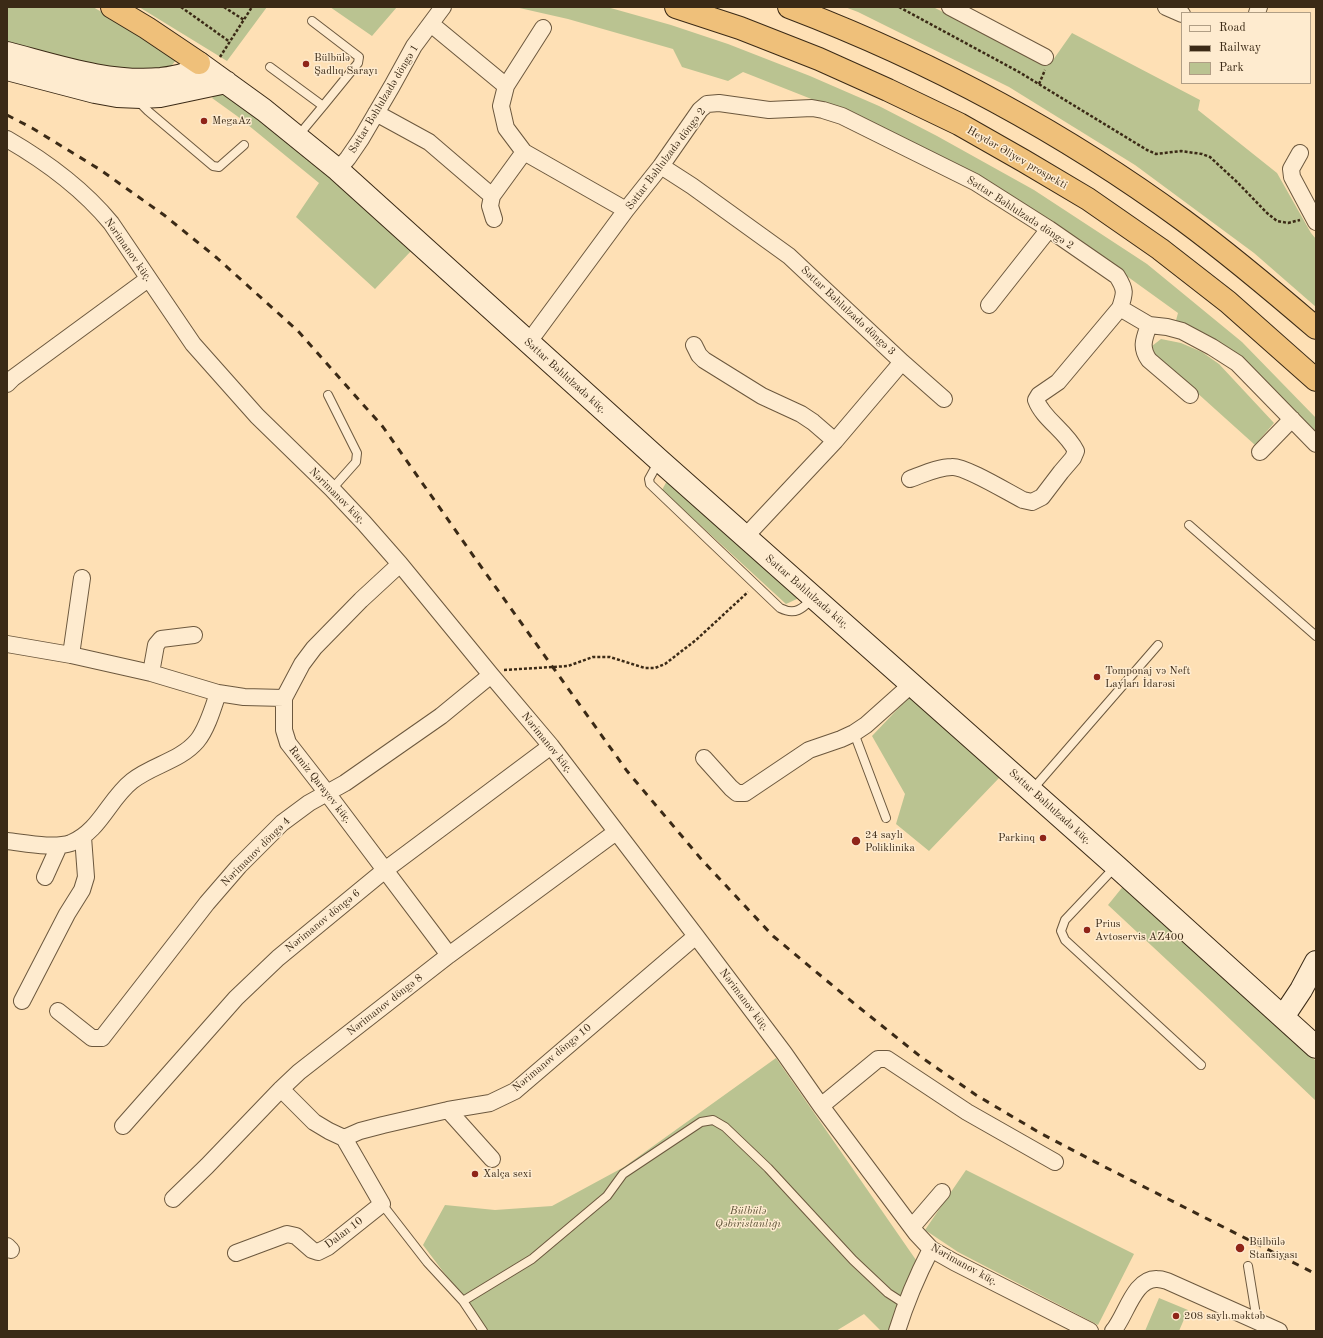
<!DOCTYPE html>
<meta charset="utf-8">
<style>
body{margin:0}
#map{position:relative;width:1323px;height:1338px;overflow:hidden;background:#fee0b5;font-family:"Old Standard TT",serif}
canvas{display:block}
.frame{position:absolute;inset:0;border:8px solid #3b2a16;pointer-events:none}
.legend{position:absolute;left:1181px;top:12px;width:130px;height:72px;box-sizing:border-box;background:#feebcf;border:1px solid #b09e85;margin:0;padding:5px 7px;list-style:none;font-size:12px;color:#3b2a16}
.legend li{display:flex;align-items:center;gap:8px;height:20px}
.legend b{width:20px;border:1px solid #b09e85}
</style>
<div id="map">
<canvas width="1323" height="1338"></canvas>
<div class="frame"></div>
<ul class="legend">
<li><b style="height:5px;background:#feebcf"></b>Road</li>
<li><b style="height:5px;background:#3b2a16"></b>Railway</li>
<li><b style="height:11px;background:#bac391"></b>Park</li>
</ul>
</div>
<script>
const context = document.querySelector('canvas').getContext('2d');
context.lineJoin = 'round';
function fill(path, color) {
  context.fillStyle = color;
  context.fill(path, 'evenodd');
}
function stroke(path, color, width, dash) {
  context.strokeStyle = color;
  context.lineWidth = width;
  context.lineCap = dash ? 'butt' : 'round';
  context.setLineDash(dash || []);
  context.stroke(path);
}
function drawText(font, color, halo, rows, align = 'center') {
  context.font = font + ' "Old Standard TT",serif';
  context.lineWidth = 3;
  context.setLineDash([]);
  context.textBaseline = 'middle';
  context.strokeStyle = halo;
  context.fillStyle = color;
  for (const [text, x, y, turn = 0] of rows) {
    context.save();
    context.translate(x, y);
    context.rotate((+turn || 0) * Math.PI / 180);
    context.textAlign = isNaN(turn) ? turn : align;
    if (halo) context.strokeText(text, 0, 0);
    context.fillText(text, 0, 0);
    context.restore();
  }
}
fill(new Path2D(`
 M7,7H93L173,53L176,60L169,69L155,74L94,67L7,44Z
 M139,7H267L227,61Z
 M330,7H397L372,36Z
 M515,7H607L671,25L728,44L810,76L879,106L937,136L1034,190L1147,264L1242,342L1316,418V433L1175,324L1178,313L1049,220L852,115L743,72L728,81L682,67L673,49L568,19Z
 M845,7H933L1040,60H1053L1072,33L1200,100L1198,110L1277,173L1311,233L1316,239V307L1254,253L1135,165L1009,87L858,12Z
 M220,90L298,148L411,251L375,289L296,217L319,183L237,116L212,98Z
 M1161,339L1181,343L1202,352L1219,364L1274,423L1255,445L1155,355L1152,346Z
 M669,477L799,598L786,604L662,490Z
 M910,696L1000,777L929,851L896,824L905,794L872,736Z
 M1125,884L1316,1061V1101L1212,1002L1108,905Z
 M776,1058L916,1260L889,1331H881L864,1314L836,1331H488L423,1245L445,1205L495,1210L552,1206L624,1167Z
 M966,1170L1134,1254L1098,1325L958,1252L925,1230Z
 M1159,1298L1188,1310L1179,1331H1145Z`), '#bac391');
const lane = new Path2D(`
 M312,21L359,57L358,63L323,106
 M270,67L323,106L298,136
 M141,100L142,105L148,111L213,166L219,167L244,145
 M328,395L357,453L356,462L332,489
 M659,461L649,479L650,484L780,608C796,616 803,608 813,598
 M1189,525L1316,636
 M854,733L886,818
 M1032,790L1158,645
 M1115,867L1065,920L1061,931L1065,940L1201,1065
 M382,1204L427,1262L463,1301L483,1331
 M1248,1266L1257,1321
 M463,1301L532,1259L607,1196L623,1174L701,1122L713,1120L725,1127L768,1168L853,1260L888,1293L905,1304`);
const street = new Path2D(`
 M950,7L1045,57
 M1166,7L1182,14
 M1257,13L1259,7
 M431,24L506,86L543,28
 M506,86L501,106L506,128L524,152L626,210
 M376,113L429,142L492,196
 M7,139C45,161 83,189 111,223L193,344L257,416L332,489L364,523L400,564L491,675L551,746L696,936L784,1053L821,1106L916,1233L931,1249L954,1262L1090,1331
 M1300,153L1291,169L1292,177L1316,222
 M661,166L692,186L789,256L902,362L835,441L745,537
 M338,170L348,158L361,139L392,86L414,46L443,7
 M494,219L490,206L492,196L524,152
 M989,305L1049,229
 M1120,308L1149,325L1167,327L1182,331L1212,347L1237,363L1316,444
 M1149,325C1144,339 1140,347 1149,360L1190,395
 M528,343L626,210L661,166L700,110L707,104L719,103L769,110L812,108L823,110L842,116L975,182L1049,229L1117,276C1126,290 1125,293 1120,308L1058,382L1039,395L1036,400C1043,419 1066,431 1076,451L1073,458L1061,472L1042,497L1032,502L1023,500C1009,493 965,466 952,467C938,467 924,474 910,479
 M694,345L699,355L704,360L762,396L801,414L813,422L835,441
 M902,362L944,399
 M7,384L13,378L148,279
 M1260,452L1292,419
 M7,644L71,655L151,673L218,693L244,697L284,698V730L288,743L327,793L449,955
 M71,655L82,578
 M151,673L156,645L161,639L194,635
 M284,698L302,664L314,648L361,600L400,564
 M704,758L731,788L737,793H745L809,750L841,739L854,733L866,725L912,684
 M7,841C25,843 54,849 71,843C100,831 109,799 132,781C152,765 180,761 197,741C207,729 213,708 218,693
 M45,877L59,846
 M22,1001L67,914L82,890L86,877L83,837
 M58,1011L92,1038H102L207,903L239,866L282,823L309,803L345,783L441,716L491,675
 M281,1089L314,1122L329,1131L344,1138L360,1131L383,1125L448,1110L490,1103L515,1091L696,936
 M821,1106L878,1059H887L967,1112L1055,1162
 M448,1110L492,1159
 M123,1126L236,998L278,958L385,870L551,746
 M173,1199L207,1166L281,1089L299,1072L449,955L616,832
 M912,1227L942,1192
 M7,1246L11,1250
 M236,1253L287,1234L296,1236L312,1250L318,1252L328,1247L382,1204L344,1138
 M897,1331C906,1302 917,1276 931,1249
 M1113,1331C1126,1316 1134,1278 1157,1279C1160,1279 1164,1280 1167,1281L1279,1331`);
const secondary = new Path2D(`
 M7,53C57,66 109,84 161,79C169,78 177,77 185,74C190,71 195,67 199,63L264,110L338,170L659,460L1116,866L1316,1047
 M7,69L95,92L117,96L141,97L160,96L226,82
 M1283,1017L1301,990L1316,962`);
const highway = new Path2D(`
 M112,7L147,28L199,63
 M676,7L740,28L819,59L888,90L959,124L1024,161L1088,199L1160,249L1228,302L1316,380
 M789,7C928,60 1063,132 1183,220C1229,254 1273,291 1316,328`);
stroke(lane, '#6c583e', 10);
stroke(street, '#6c583e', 18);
stroke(secondary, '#3b2a16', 24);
stroke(highway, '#3b2a16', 24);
stroke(new Path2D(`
 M181,7L230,42
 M224,7L244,20
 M899,7L1019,72L1147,150L1156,154L1181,151L1202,154L1210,157L1237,182L1267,213L1277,221L1288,223L1300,220
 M220,57L252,7
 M1039,84L1045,70
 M504,670L568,666L593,657H610L645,668H655L665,664L696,640L748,592`), '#3b2a16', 2.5, [3, 2]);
stroke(lane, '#feebcf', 8);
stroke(street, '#feebcf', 16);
stroke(secondary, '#feebcf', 22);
stroke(highway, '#efc07a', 22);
stroke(new Path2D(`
 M7,115L32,128L99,169L164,215L217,258L298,331L383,427L477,561L627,771L702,860L773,936L856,1005L921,1057L976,1095L1040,1133L1099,1164L1316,1274`), '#3b2a16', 3, [7, 7]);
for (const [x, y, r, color] of [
 [306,64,4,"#8f2418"],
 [204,121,4,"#8f2418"],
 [1097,677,4,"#8f2418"],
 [1043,838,4,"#8f2418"],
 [856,841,5,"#8f2418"],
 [1087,930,4,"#8f2418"],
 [475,1174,4,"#8f2418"],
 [1240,1248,5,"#8f2418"],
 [1176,1316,4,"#8f2418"]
]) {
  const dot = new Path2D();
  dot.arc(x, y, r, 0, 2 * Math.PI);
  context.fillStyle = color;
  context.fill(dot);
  stroke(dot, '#feebcf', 1.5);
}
drawText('11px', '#3b2a16', '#feebcf', [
 ["Bülbülə",314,58],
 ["Şadlıq Sarayı",314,71],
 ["MegaAz",212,121],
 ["Tomponaj vэ Neft",1105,671],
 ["Layları İdarəsi",1105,684],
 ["24 saylı",865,835],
 ["Poliklinika",865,848],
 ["Parkinq",1035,838,"right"],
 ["Prius",1095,924],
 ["Avtoservis AZ400",1095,937],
 ["Xalça sexi",483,1174],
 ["Bülbülə",1249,1242],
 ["Stansiyası",1249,1255],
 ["208 saylı məktəb",1184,1316]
], 'left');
drawText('11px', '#3b2a16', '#feebcf', [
 ["Səttar Bəhlulzadə döngə 1",384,99,-59],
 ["Heydər Əliyev prospekti",1017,158,30],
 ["Səttar Bəhlulzadə döngə 2",666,159,-53],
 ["Səttar Bəhlulzadə döngə 2",1020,213,33],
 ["Nərimanov küç.",128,250,55],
 ["Səttar Bəhlulzadə döngə 3",848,311,43],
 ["Səttar Bəhlulzadə küç.",565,376,42],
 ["Nərimanov küç.",337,496,45],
 ["Səttar Bəhlulzadə küç.",807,592,41],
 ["Nərimanov küç.",547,743,51],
 ["Ramiz Qarayev küç.",320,785,52],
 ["Səttar Bəhlulzadə küç.",1050,807,42],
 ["Nərimanov döngə 4",256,852,-45],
 ["Nərimanov döngə 6",323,921,-39],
 ["Nərimanov küç.",744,1000,53],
 ["Nərimanov döngə 8",385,1005,-38],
 ["Nərimanov döngə 10",552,1058,-40],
 ["Dalan 10",344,1233,-37],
 ["Nərimanov küç.",964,1265,29]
]);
drawText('italic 11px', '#5b5035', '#feebcf', [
 ["Bülbülə",748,1211],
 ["Qəbiristanlığı",748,1224]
]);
</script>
